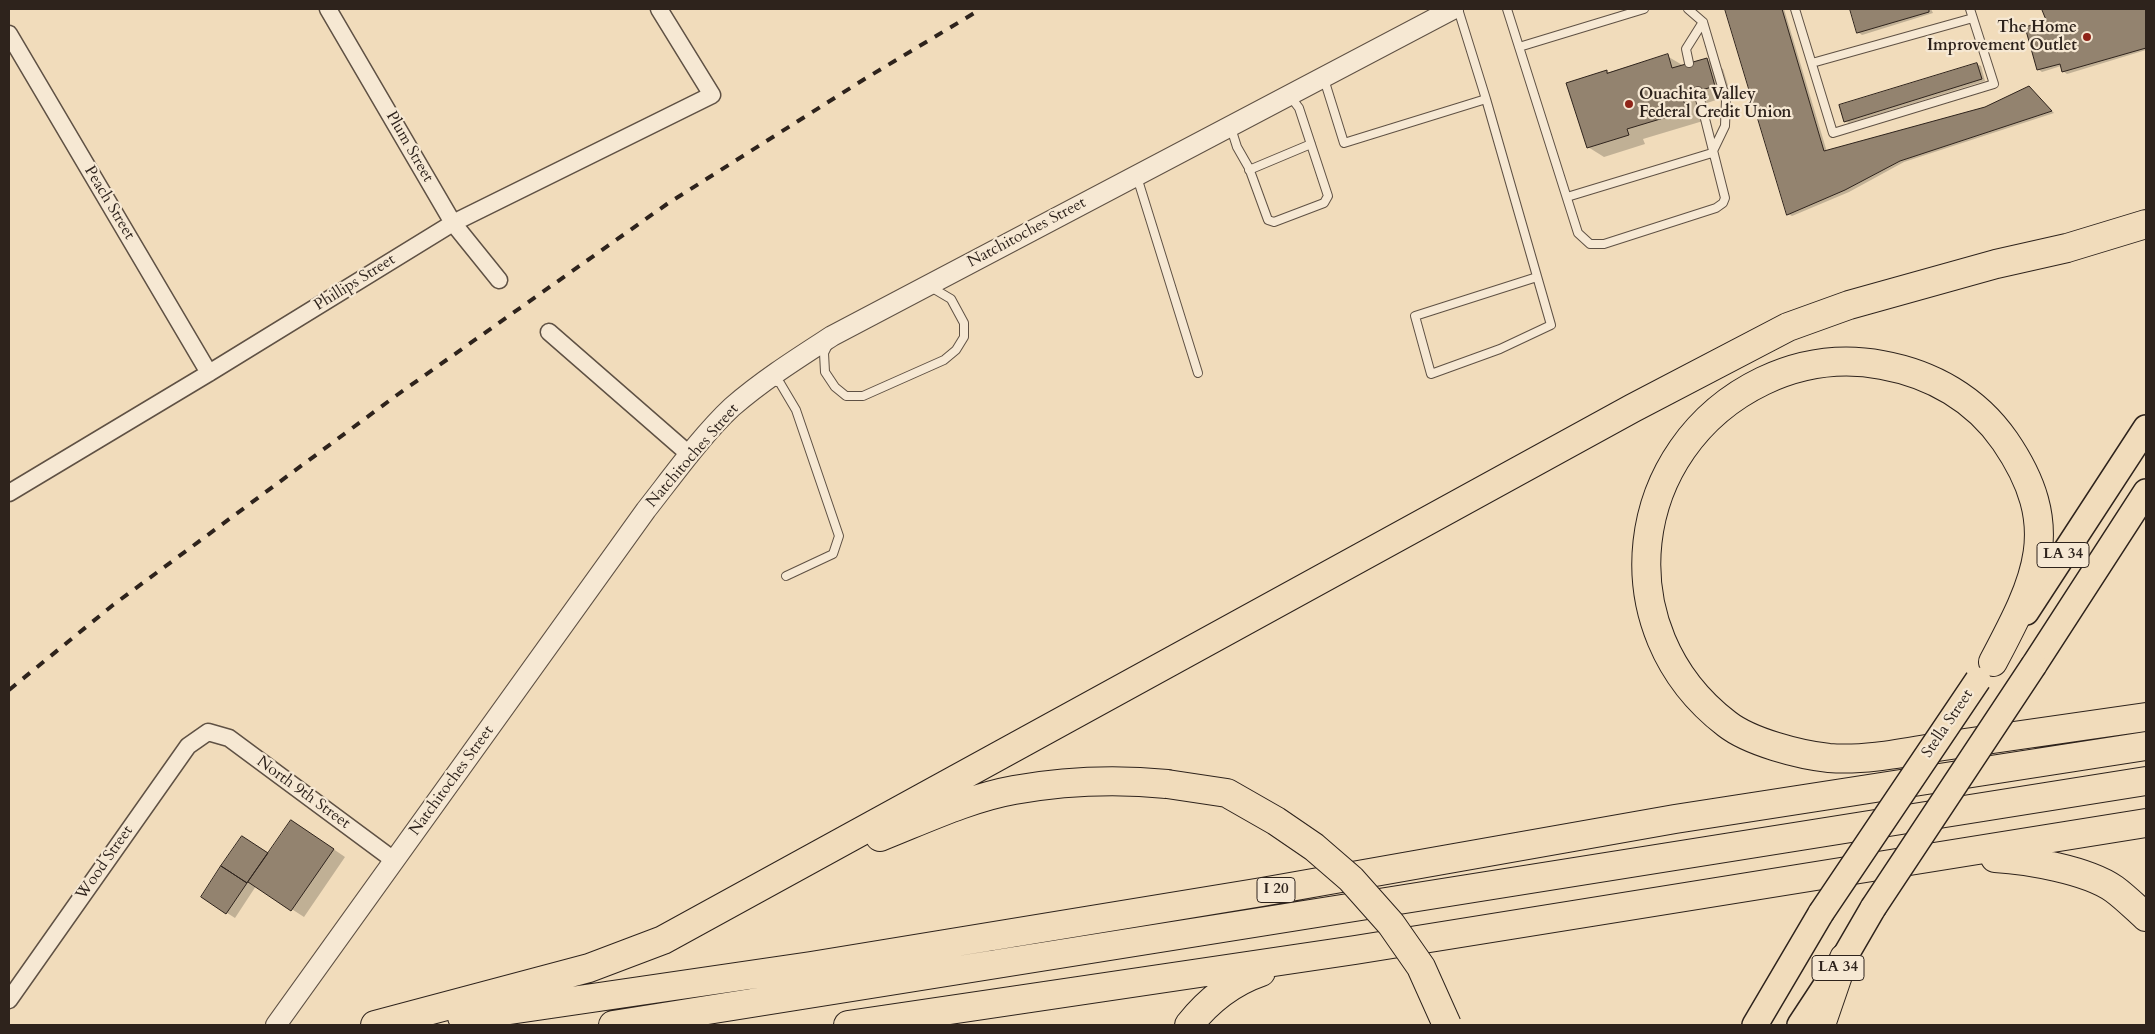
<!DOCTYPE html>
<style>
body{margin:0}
#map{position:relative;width:2155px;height:1034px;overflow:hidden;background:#f1dcbb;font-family:Cardo,serif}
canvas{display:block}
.frame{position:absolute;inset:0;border:10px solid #2e231c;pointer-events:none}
</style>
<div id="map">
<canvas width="2155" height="1034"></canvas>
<div class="frame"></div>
</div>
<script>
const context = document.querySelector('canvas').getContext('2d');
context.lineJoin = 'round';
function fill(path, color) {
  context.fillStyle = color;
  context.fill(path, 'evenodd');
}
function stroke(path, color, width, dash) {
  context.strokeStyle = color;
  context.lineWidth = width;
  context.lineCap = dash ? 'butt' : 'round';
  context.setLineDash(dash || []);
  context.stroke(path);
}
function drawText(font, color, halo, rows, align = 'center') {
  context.font = font + ' Cardo,serif';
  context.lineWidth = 4.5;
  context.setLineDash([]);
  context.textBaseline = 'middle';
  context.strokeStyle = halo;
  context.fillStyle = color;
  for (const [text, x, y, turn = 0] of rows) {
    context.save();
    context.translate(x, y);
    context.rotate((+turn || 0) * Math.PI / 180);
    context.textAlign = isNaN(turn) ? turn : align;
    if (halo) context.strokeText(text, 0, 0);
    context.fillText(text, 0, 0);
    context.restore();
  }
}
fill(new Path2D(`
 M1726,9H1784L1827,152L1986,108L2029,87L2054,113L1904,162L1849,192L1792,216L1788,214Z
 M1851,9H1931L1933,13L1862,35L1858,32Z
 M2044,9H2146V50L2067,74L2063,71L2061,66L2042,72L2038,69L2047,22Z
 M1667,56L1684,66L1706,59L1723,69L1731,95L1698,106L1703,121L1643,139L1645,144L1604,157L1588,147L1606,71L1610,73Z
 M1977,64L1981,66L1985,81L1849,123L1845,121Z
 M304,829L345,857L304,917L256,886L235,918L202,897L250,842L269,854Z`), '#0003');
const building = new Path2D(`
 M1725,9H1782L1824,151L1985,107L2029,86L2052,111L1900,161L1845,190L1787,215Z
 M1850,9H1929V12L1857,33Z
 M2042,9H2146V48L2062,72L2060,64L2037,70L2025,27L2046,21Z
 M1668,54L1672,68L1707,58L1715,86L1682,96L1687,111L1627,129L1629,135L1587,148L1566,83L1607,70V73Z
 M1977,63L1982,79L1844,122L1839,105Z
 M291,820L334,849L291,911L248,882Z
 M242,836L268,853L247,883L221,866Z
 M221,866L247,883L226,914L201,897Z`);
fill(building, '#93836f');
stroke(building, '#2e231c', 1);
const service = new Path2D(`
 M1458,9L1486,99
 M1507,9L1578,233L1590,244H1604L1716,208L1723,203L1725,198L1698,91
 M1795,9L1833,133L1994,84L1970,9
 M1519,47L1644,9
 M1689,63L1686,49L1703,22
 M1812,63L1973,18
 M1324,79L1344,143L1486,99L1551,325L1500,349L1431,374L1415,316L1537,277
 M1231,128L1237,147L1249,168L1268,220L1274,222L1324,203L1328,196L1299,108L1290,96
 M1249,170L1311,144
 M1137,177L1198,373
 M1567,197L1712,153L1725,126L1726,100L1703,22L1688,9
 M828,345L824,353L825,372L835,387L846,396H863L944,360L956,350L964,337V323L951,299L929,286
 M770,380L780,383L796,410L839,536L833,554L786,576`);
const minor = new Path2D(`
 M328,9L453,223L499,280
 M9,34L209,373
 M549,332L690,455
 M9,493L209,373L453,223L712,95L659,9
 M9,1000L188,746L208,732L229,738L395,861`);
const tertiary = new Path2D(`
 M276,1025L646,510C672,477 702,435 732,407C763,380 798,358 832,336L1453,9`);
const primary = new Path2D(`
 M2026,612L2146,428
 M2034,665L2146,492
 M1755,1025L1821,913
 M1800,1025L1844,958L1873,908`);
const motorway = new Path2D(`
 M1993,662C2037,579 2064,527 2005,441C1976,399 1932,374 1882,365C1840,357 1801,363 1763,381C1626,447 1604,630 1727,724C1750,742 1800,755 1829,758C1866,761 1907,752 1944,746C2011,736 2079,727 2146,717
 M880,837C923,820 969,798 1014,790C1065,781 1116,779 1167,784
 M1995,858C2028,860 2087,870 2114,889C2125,897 2136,908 2146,917
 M462,1017L811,966L1262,892L1675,819L2146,746
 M375,1025L589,968L663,940L1633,408L1788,327L1849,305L1996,264L2067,248L2146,224
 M613,1025L2146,781
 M848,1025L1355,950L2146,823
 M1189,1025C1208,1001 1232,982 1261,972
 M1821,1025L1844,958`);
stroke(service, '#5f5144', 10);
stroke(minor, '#5f5144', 19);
stroke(tertiary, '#5f5144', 22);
stroke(primary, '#2e231c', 28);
stroke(motorway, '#2e231c', 30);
stroke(service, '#f6e8d3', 8);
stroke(minor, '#f6e8d3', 16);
stroke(tertiary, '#f6e8d3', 20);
stroke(primary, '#f1dcbb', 25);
stroke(motorway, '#f1dcbb', 28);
stroke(new Path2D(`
 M9,690L113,605L397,395L667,204L863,80L981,9`), '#2e231c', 4, [9, 9]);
const primaryBridge = new Path2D(`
 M1873,908L2034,665
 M1821,913L1978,680`);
const motorwayBridge = new Path2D(`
 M1167,784L1227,793L1276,821L1314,847L1351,879L1391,924L1421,967L1447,1025`);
stroke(primaryBridge, '#2e231c', 28, []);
stroke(motorwayBridge, '#2e231c', 30, []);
stroke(primaryBridge, '#f1dcbb', 25);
stroke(motorwayBridge, '#f1dcbb', 28);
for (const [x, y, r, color] of [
 [2087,37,5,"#8f2418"],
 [1629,104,5,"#8f2418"]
]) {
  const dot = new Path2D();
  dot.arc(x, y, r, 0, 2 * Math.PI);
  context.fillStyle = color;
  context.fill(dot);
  stroke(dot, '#f6e8d3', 2);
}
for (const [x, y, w] of [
 [2063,555,52],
 [1276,890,38],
 [1838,968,52]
]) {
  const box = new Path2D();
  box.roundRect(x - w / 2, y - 12.5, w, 25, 4);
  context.fillStyle = '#f6e8d3';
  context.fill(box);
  stroke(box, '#2e231c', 1);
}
drawText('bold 15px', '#2e231c', null, [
 ["LA 34",2063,555],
 ["I 20",1276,890],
 ["LA 34",1838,968]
]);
drawText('bold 16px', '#2e231c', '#f6e8d3', [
 ["The Home",2077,28],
 ["Improvement Outlet",2077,46],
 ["Ouachita Valley",1639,95,"left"],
 ["Federal Credit Union",1639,113,"left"]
], 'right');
drawText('16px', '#2e231c', '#f6e8d3', [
 ["Plum Street",409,147,60],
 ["Peach Street",109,203,59],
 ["Natchitoches Street",1027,233,-28],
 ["Phillips Street",355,283,-32],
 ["Natchitoches Street",693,456,-49],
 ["Stella Street",1948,724,-56],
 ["Natchitoches Street",452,781,-54],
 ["North 9th Street",303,793,36],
 ["Wood Street",105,863,-55]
]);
</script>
